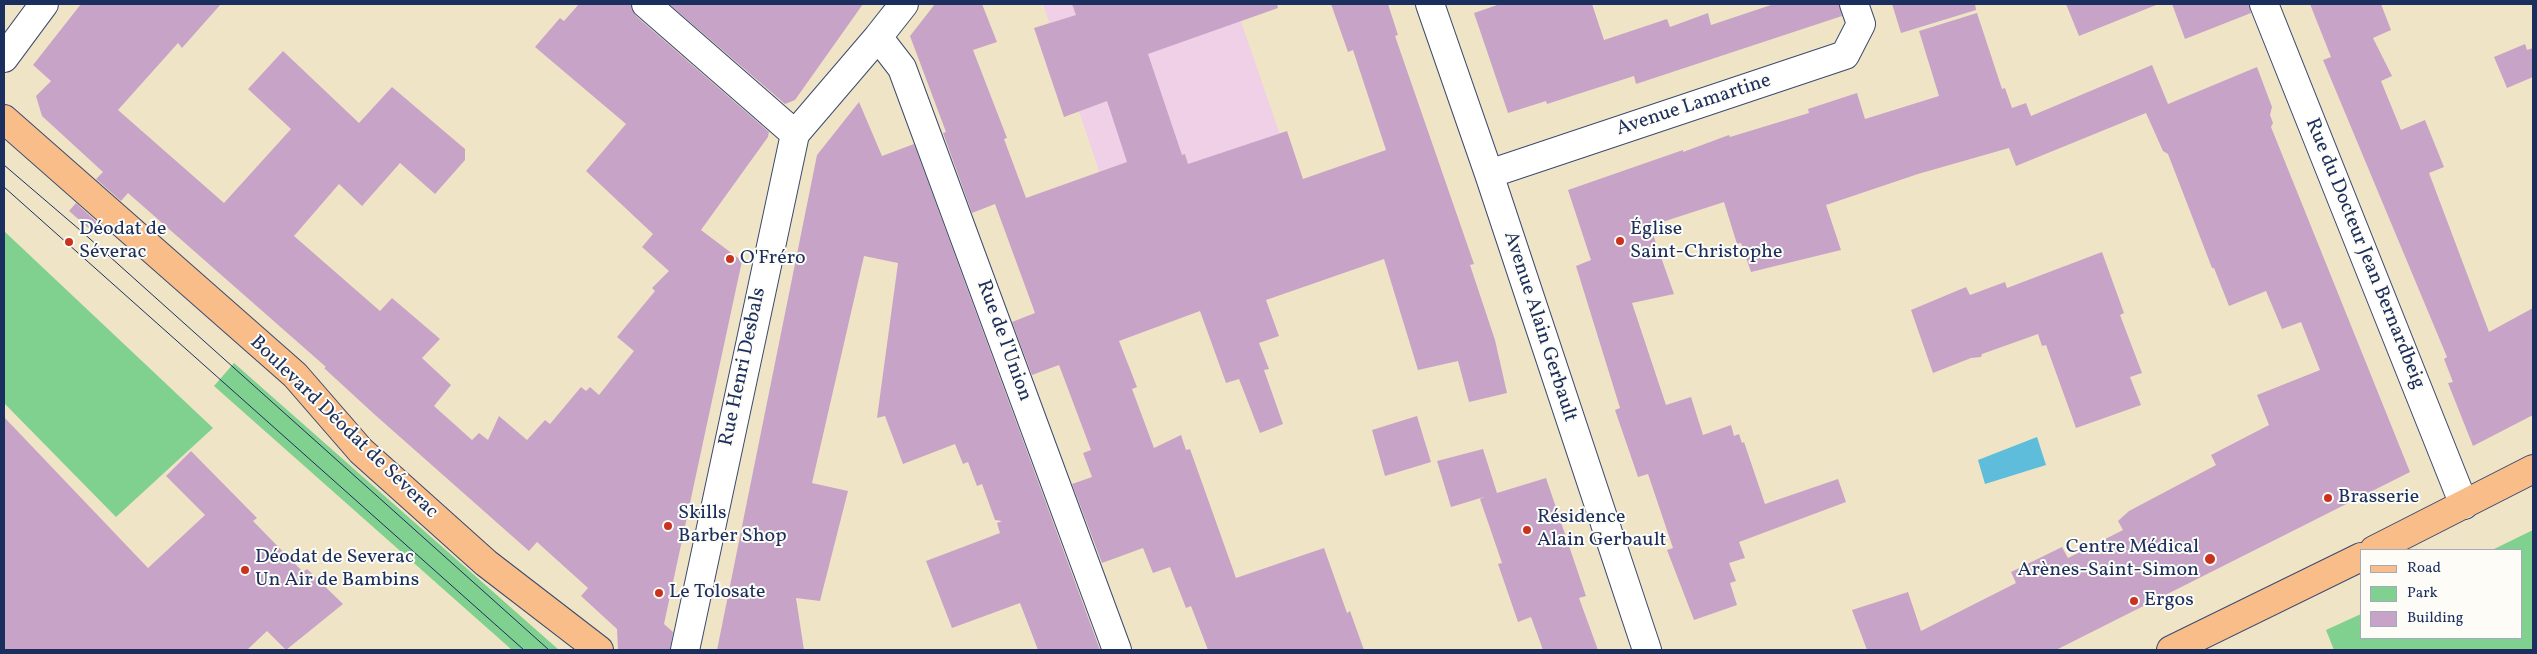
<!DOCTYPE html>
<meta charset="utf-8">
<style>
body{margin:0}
#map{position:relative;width:2537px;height:654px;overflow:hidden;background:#f0e4c7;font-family:Vollkorn,serif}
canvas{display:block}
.frame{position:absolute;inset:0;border:5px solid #1b2f5e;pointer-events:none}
.legend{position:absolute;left:2360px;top:549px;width:162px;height:90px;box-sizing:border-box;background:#fdfcf7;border:1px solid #a3aaba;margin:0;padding:6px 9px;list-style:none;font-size:15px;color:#1b2f5e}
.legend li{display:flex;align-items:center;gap:10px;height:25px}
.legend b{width:25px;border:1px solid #a3aaba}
</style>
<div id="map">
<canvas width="2537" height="654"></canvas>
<div class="frame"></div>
<ul class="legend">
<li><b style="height:6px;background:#f8bd89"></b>Road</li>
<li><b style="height:14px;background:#80d08f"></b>Park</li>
<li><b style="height:14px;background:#c7a4c7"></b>Building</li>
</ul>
</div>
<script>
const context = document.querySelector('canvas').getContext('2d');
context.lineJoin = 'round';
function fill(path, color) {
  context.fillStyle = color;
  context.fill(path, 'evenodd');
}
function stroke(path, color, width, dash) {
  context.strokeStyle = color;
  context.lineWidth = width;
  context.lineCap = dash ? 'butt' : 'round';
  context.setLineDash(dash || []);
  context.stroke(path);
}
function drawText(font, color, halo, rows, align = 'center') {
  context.font = font + ' Vollkorn,serif';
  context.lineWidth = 4;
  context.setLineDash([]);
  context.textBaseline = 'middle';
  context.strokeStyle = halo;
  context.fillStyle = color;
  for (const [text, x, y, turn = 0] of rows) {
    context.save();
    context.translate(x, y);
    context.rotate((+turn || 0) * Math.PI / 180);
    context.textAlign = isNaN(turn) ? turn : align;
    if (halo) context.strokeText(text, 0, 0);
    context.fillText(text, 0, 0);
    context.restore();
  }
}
fill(new Path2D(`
 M1043,4H1235L1296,181L1122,240Z`), '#efd0e6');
fill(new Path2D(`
 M4,231L213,428L116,517L4,403Z
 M234,363L559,650H512L214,386Z
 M2533,530V650H2334L2326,630L2361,614V638H2521V550H2492Z`), '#80d08f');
fill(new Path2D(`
 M2037,437L2046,465L1985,484L1978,460Z`), '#5dbddb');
fill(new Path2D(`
 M81,4H221L182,48L178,43L118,110L224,203L291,129L248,89L283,51L359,123L392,87L465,149V160L435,194L400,163L362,206L339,184L294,236L380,311L392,298L440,339L422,358L451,385L434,406L472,440L479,433L488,440L499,416L527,440L545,420L550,424L581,387L586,391L590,387L599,395L634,351L617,337L655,291L652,288L669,271L642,247L653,234L586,171L626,124L535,47L560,18L564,21L579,4H631L636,16L769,132L768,137L701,230L742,261L664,624L673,632L670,650H618L617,629L581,596L588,588L537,542L529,551L374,414L324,368L326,367L128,193L121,201L96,179L103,172L42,116L36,96L51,81L33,65Z
 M669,4H863L795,100L785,104Z
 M935,4H982L997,42L973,50L1007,138L1004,139L1026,198L1127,162L1107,101L1064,117L1034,28L1076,15L1072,4H1277L1278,8L1148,54L1182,155L1185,154L1188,164L1287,131L1303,179L1386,150L1353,50L1348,52L1331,4H1388L1398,35L1395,36L1474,264L1470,265L1495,340L1507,393L1469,402L1458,361L1418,370L1384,259L1266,300L1279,336L1259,343L1269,369L1264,370L1283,424L1260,433L1239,379L1226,383L1200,311L1119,341L1137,387L1132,389L1154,448L1181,435L1186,450L1190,449L1236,578L1324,548L1347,613L1350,611L1364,650H1208L1191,606L1186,608L1170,567L1153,573L1143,548L1102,563L1072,484L1092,477L1083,453L1091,450L1059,365L1032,375L1012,322L1035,313L995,204L972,213L943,133L946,132L910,36Z
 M1500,4H1592L1604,40L1667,19L1670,27L1708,13L1711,25L1774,4H1839L1842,16L1636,84L1634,76L1547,104L1546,101L1508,113L1474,13Z
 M1892,4H1975L1976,10L1901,33Z
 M2066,4H2156V5L2079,36Z
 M2172,4H2249L2251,13L2185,39Z
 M2310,4H2381L2391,30L2373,38L2392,76L2381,81L2401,130L2425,120L2444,167L2429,173L2489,332L2533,308V415L2473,446L2448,383L2453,382L2444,359L2447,357L2323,60L2331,57Z
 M1977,13L2002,89L2005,88L2012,108L2026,103L2031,116L2152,65L2168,104L2257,67L2272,107L2270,115L2273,123L2271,127L2410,472L2056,650H1867L1852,610L1908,592L1921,631L2016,583L2011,572L2062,547L2068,558L2123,530L2118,521L2129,511L2216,465L2211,455L2269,425L2257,395L2320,370L2301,322L2282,329L2266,291L2229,306L2214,268H2212L2168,154L2163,151L2146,113L2016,166L2009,148L1918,174L1826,205L1841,250L1751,272L1741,243L1737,244L1724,202L1650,226L1674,294L1632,303L1666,405L1691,397L1703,435L1731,425L1734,436L1739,434L1742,443L1744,442L1765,504L1838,479L1846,502L1739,542L1745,558L1729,563L1736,581L1730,583L1737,605L1694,620L1667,550L1673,548L1648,474L1638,477L1615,410L1620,408L1576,266L1591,260L1568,190L1683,150V152L1729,135L1730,137L1809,113L1808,109L1857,93L1865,119L1939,96L1919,31Z
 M2525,44L2527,50L2533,48V77L2507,88L2494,57Z
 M859,102L882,156L914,144L1100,650H1038L1020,603L952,628L926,561L1000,533L997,523L1002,521L995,520L982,484L977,486L968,462L963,464L955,444L903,464L885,416L877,418L898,263L864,256L812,483L848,491L820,601L796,598L804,650H717L817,155Z
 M76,203L99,224L92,231L69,211Z
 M2102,252L2124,313L2120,315L2142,373L2130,377L2141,405L2076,428L2046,345L2042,346L2038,334L1982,354L1981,357L1971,358L1933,373L1911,310L1966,287L1970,295L2005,282L2007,288Z
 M1417,416L1431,462L1385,476L1372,430Z
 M4,417L148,568L205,515L166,476L191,451L257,518L253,521L303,572L307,569L343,604L286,650L267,631L247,650H4Z
 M1483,449L1497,493L1546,478L1586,596L1579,598L1598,650H1543L1531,617L1518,622L1498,564L1502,563L1480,499L1484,497L1451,507L1437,461Z`), '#c7a4c7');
const minor = new Path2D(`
 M646,4L795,134
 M1430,4L1489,174L1647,650
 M2264,4L2464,505
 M878,37L902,68L1117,650
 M4,58L44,4
 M1489,174L1845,55L1861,24L1854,4
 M685,650L795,134L878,37L904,4`);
const major = new Path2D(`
 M4,119L295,375L361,451L486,563L599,650
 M2374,550L2533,469
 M2171,650L2361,557`);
stroke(minor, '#3b4a6e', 30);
stroke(major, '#3b4a6e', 30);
stroke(minor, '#fff', 28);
stroke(major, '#f8bd89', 28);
stroke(new Path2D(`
 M4,165L80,230L549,650
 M4,187L524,650`), '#1b2f5e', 1);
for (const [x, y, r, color] of [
 [1620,241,5,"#c8321e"],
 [69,242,5,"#c8321e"],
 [730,259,5,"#c8321e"],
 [2328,498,5,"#c8321e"],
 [668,526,5,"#c8321e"],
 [1527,530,5,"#c8321e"],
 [2210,559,6,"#c8321e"],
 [245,570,5,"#c8321e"],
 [659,593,5,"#c8321e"],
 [2134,601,5,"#c8321e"]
]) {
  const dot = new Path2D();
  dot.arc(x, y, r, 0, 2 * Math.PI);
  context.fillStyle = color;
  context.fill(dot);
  stroke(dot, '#fdfcf7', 2);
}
drawText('20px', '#1b2f5e', '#fdfcf7', [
 ["Avenue Lamartine",1694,106,-18],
 ["Rue du Docteur Jean Bernardbeig",2364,254,68],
 ["Avenue Alain Gerbault",1539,327,72],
 ["Rue de l'Union",1003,341,70],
 ["Rue Henri Desbals",744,367,-78],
 ["Boulevard Déodat de Séverac",343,428,44]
]);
drawText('20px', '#1b2f5e', '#fdfcf7', [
 ["Déodat de",79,230],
 ["Séverac",79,253],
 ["Église",1630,230],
 ["Saint-Christophe",1630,253],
 ["O'Fréro",740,259],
 ["Brasserie",2338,498],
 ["Skills",678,514],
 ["Barber Shop",678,537],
 ["Résidence",1537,518],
 ["Alain Gerbault",1537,541],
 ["Centre Médical",2199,548,"right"],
 ["Arènes-Saint-Simon",2199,571,"right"],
 ["Déodat de Severac",255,558],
 ["Un Air de Bambins",255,581],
 ["Le Tolosate",669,593],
 ["Ergos",2144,601]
], 'left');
</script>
